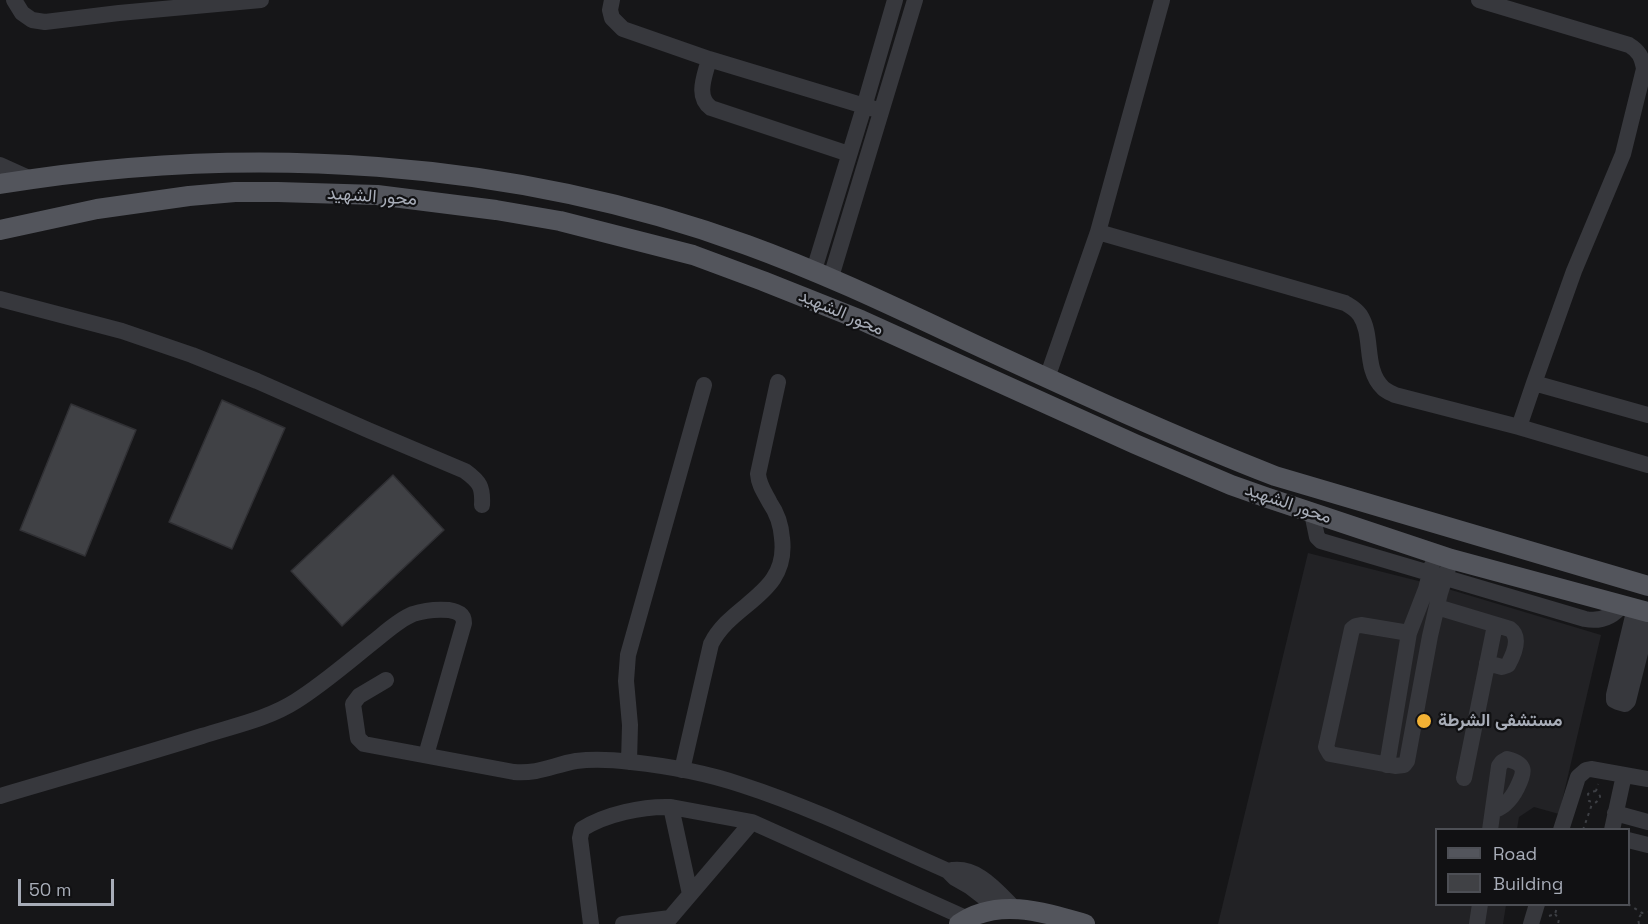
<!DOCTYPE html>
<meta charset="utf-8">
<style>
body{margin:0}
#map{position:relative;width:1648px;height:924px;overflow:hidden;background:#161618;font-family:"Space Grotesk",sans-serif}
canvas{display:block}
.legend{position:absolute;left:1435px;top:828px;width:195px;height:78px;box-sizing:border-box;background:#111113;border:2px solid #4d4f55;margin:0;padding:8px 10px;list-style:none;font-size:18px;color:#a8adb8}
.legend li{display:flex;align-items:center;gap:12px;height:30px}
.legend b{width:30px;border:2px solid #4d4f55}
.scale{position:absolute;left:18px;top:879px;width:96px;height:27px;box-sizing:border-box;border:3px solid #a8adb8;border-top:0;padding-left:8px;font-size:18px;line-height:21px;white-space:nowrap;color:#a8adb8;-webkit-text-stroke:4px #111113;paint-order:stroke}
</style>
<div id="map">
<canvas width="1648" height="924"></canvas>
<ul class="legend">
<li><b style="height:8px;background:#53555c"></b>Road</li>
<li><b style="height:16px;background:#404145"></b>Building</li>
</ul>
<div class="scale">50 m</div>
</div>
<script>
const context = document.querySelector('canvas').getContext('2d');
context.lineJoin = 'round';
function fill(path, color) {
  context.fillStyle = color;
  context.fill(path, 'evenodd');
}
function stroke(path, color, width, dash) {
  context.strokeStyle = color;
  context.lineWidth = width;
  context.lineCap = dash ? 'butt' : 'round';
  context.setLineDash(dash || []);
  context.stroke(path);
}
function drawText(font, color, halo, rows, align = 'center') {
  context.font = font + ' "Space Grotesk",Vazirmatn,sans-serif';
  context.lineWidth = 4.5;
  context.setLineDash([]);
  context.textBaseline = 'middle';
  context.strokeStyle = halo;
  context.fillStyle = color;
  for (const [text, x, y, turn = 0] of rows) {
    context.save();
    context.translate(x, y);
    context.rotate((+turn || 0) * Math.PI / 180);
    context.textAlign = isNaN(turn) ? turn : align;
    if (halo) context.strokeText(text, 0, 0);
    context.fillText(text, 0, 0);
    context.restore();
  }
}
fill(new Path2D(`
 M1308,553L1438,586L1601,635L1559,814L1534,807L1519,817L1517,829L1436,830V904L1506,905L1503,924H1218Z`), '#222225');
const building = new Path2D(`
 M222,400L285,428L232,549L169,522Z
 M71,404L136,430L85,556L20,530Z
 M393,475L444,530L342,626L291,571Z`);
fill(building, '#404145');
stroke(building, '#303034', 1.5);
stroke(new Path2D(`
 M1596,791L1590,792L1588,794L1589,801L1595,803L1600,799V796L1596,791L1598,784
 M1583,830L1592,804
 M1628,904L1642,913L1648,912
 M1555,914L1559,919L1558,924
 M1549,916L1555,914L1558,904
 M1639,924L1638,919L1642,913`), '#3d3f44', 2, [3, 4.5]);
stroke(new Path2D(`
 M14,0L22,13L32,20L45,22L119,13L261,0
 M612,0L610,10L612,18L623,29L709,59L881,111
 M1479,0L1629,45C1639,51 1642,57 1644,69L1623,154L1574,271L1534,383L1519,427
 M709,59C705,76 695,96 711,108L849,154
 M0,165L31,179
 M1098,232L1345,303C1350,306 1356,309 1360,315C1374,336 1363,369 1383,388C1386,391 1391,393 1395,395L1519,427L1648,465
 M814,270L864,107L895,0
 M831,277L915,0
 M0,299L122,331L192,355L257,381L368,430L465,471C480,482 483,487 482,505
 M1047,378L1098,232L1162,0
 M1534,383L1648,415
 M1312,513L1317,537L1321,541L1585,619C1601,622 1613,617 1623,604
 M1437,607L1510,629C1521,637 1514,654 1508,665L1502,667L1487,663
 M1635,608L1614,695V700L1618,702L1625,704L1628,701L1648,621
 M1409,633L1361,625L1356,626L1352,629L1327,743L1326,747L1330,754L1395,766L1404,765L1407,761L1430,636L1440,593L1451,559
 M386,680L359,696L353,704L358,738L364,744L514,772C539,774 553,765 576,761C593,759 614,760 631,762C668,766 707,773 742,785C813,808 880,841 948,871L955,878L969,886L999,909
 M629,762L630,725L626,681L628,655L704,385
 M1387,765L1409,633L1426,589L1432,565
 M682,770L711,644C732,602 789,595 782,538C781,525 777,513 770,503C765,493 759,486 758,474L778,382
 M1464,778L1495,625
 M0,796C67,776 135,757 202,736C233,726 268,719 296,701C323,684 347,663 372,643C385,633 398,620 413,614C425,610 437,609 449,610C458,612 464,614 464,623L426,755
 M671,807L690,894
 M1615,813L1648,822
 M1490,830L1499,766L1502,762L1507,759C1527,764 1525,772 1517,788C1514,794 1511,799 1505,804C1502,807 1497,809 1493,811
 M1561,830L1578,777L1586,770L1591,769L1648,779
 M1612,830L1624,775
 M1628,840L1648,845
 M948,871C976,864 997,891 1014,908
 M591,924L580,838L582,829C606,814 643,806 671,807L752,822L968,919
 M623,924L670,918
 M665,924L752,822
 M1477,924L1480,904
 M1531,924L1537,904`), '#37383d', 16);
stroke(new Path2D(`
 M0,184C246,143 512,159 747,245C827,274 903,311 980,347C1077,392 1175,437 1275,476L1648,586
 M0,230L97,209L189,196L235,192H278L377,195L496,210L560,221L693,255L763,281L861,320L1135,444L1231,485L1265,497L1451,559L1648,612
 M959,924C997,897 1044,912 1085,924`), '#53555c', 20);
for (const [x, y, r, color] of [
 [1424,721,8,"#f2b134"]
]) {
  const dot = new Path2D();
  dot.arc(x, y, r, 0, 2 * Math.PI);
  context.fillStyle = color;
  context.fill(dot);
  stroke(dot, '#111113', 2);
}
drawText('18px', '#a8adb8', '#111113', [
 ["محور الشهيد",372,197,4],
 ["محور الشهيد",841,313,23],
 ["محور الشهيد",1288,504,19]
]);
drawText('bold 18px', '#a8adb8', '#111113', [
 ["مستشفى الشرطة",1438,721]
], 'left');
</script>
